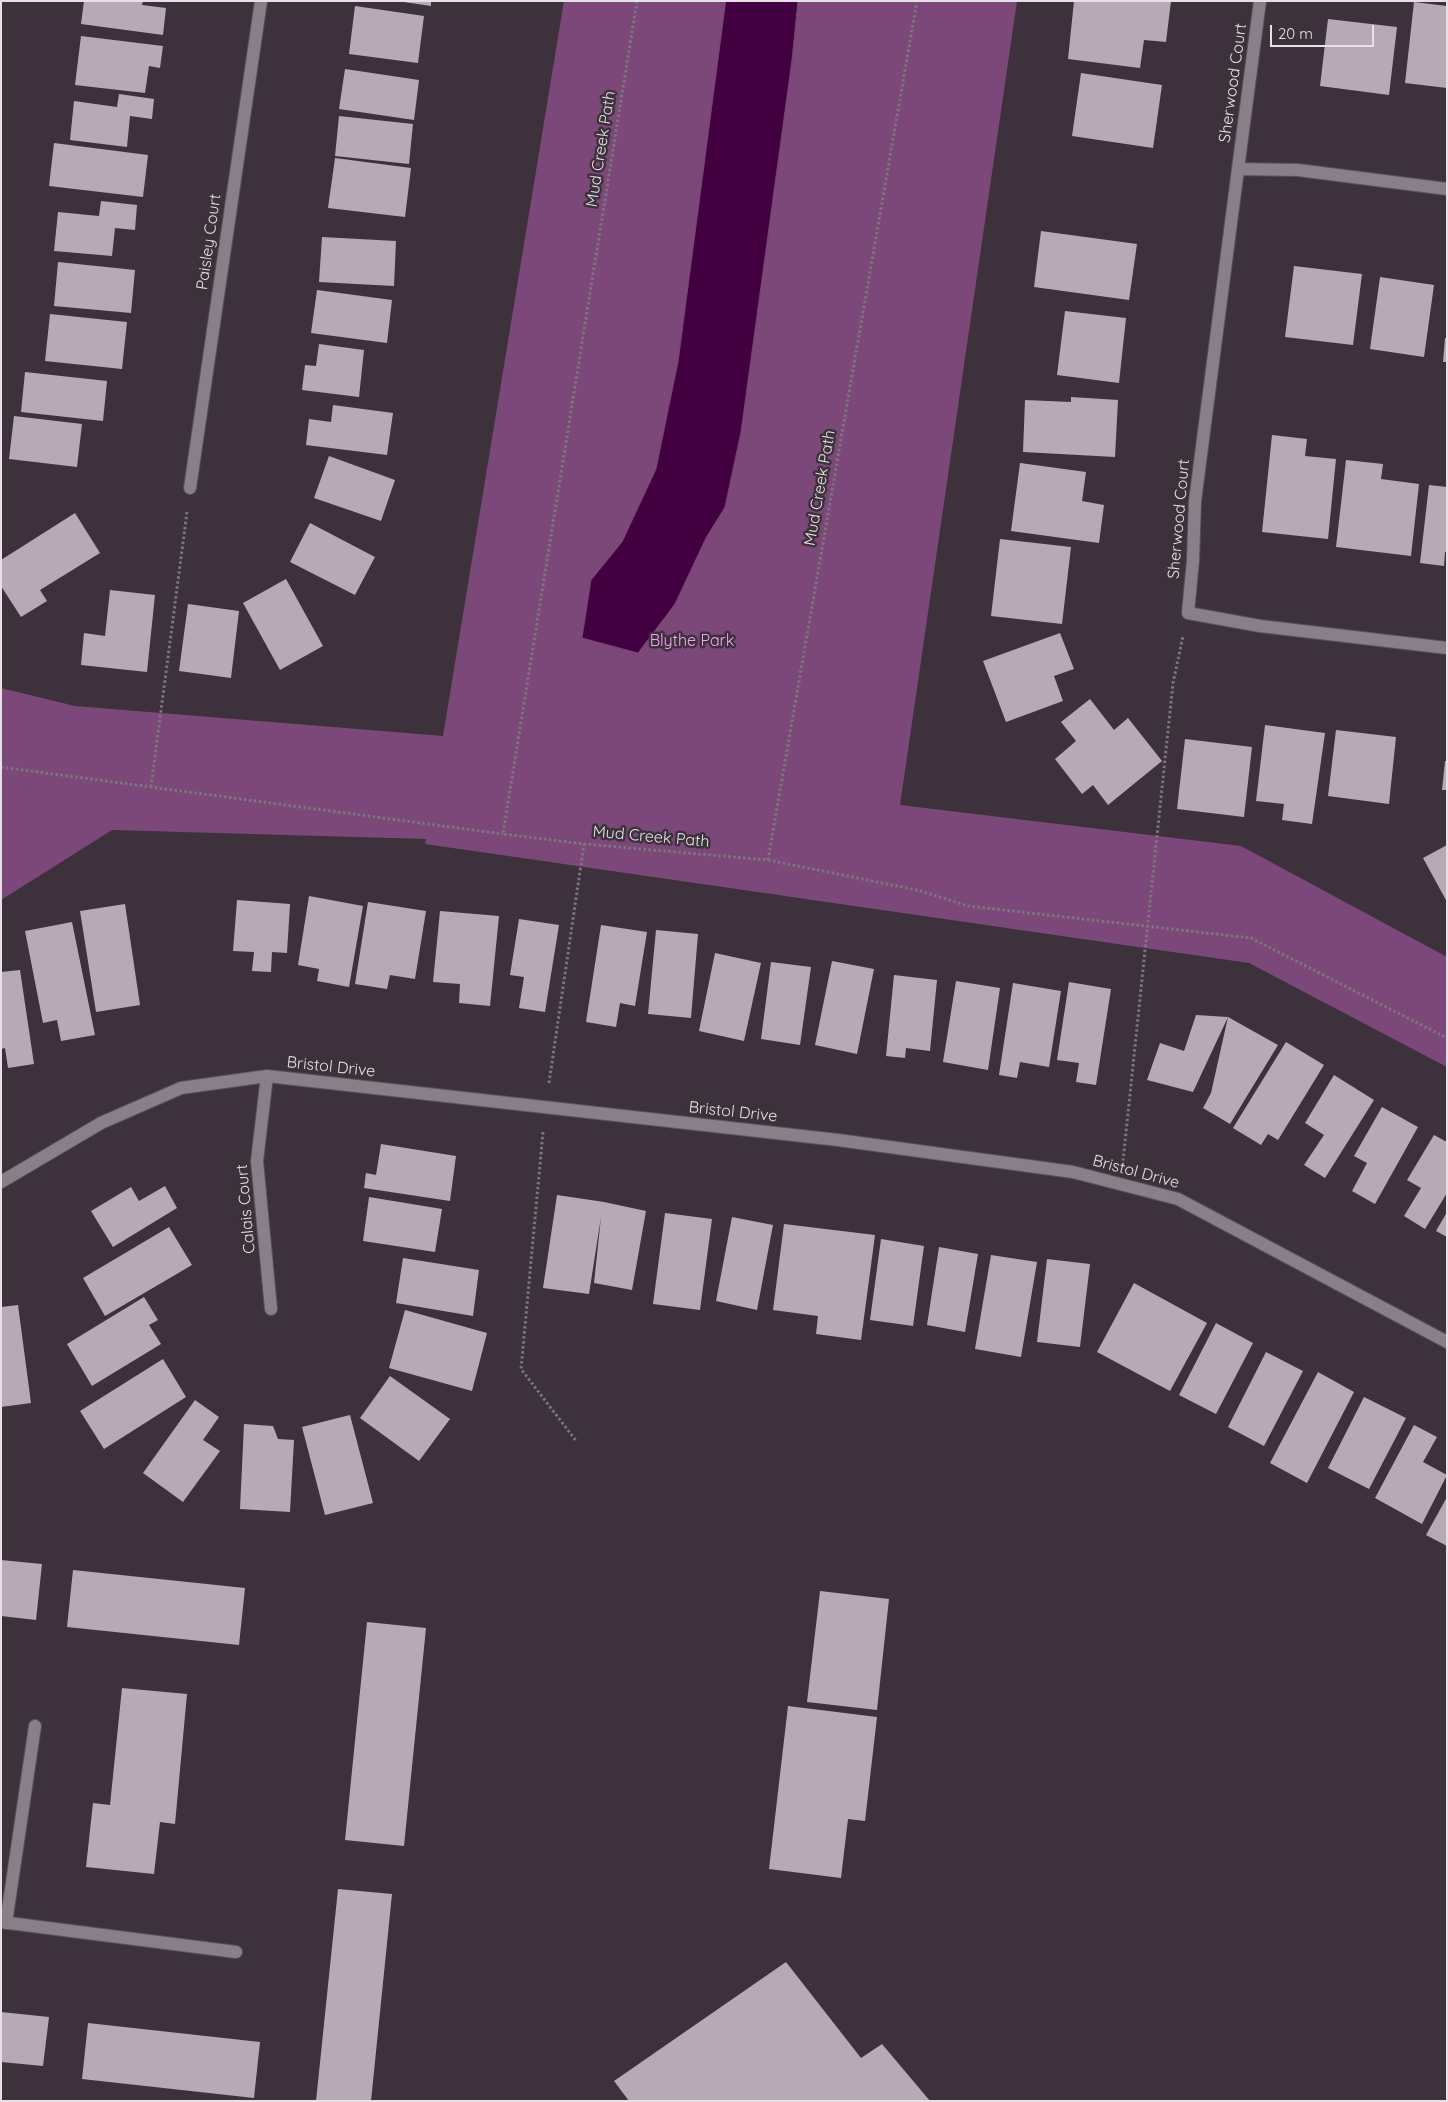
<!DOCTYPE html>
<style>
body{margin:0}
#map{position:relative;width:1448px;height:2102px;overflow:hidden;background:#3d323c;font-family:Quicksand,sans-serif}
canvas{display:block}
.frame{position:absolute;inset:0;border:2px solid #e7e0e6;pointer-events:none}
.scale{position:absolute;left:1270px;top:25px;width:104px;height:22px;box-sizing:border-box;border:2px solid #e7e0e6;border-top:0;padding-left:6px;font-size:15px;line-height:18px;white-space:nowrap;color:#e7e0e6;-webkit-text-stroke:4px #3d323c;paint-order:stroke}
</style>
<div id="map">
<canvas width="1448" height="2102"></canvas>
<div class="frame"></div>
<div class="scale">20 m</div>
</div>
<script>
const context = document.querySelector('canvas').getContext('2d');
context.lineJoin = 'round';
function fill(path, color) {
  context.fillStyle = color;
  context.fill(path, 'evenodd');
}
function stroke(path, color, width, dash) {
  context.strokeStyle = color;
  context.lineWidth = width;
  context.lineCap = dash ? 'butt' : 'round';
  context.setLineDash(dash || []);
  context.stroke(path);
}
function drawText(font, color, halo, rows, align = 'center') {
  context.font = font + ' Quicksand,sans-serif';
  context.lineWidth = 5;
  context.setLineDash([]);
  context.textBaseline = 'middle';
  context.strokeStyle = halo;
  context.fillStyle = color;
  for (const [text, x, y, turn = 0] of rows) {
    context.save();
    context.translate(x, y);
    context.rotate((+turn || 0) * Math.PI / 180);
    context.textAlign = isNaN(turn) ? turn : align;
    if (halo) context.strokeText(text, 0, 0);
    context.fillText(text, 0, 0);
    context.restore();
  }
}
fill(new Path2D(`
 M564,1H1017L900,805L1241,846L1447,957V1067L1249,963L425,844L426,839L112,830L1,900V688L75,706L443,736Z`), '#7c4879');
const water = new Path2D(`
 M726,1H798L792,60L741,432L725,507L706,538L675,604L638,653L582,638L591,580L622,542L656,469L678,362Z`);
fill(water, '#420041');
stroke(water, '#744372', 1);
fill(new Path2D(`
 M84,1H143L142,5L166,8L163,35L81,24Z
 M397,1H431V6Z
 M1074,1H1171L1166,42L1144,40L1140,68L1068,59Z
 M1414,2L1447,6V88L1405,83Z
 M355,6L424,16L418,63L349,54Z
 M1328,19L1397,27L1389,95L1320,86Z
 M81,36L163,46L160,68L149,66L145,93L75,85Z
 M345,69L419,80L414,120L339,109Z
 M1081,73L1162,85L1153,148L1072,136Z
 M119,94L154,99L152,119L130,116L127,147L70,140L74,101L117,107Z
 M339,116L413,124L409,164L335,156Z
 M54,143L148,155L143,197L49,186Z
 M335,158L411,168L405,217L328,208Z
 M101,201L137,205L135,230L115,228L112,256L54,251L58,212L99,216Z
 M1041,231L1137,244L1129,300L1034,287Z
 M322,237L396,241L394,286L319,282Z
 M58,262L135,270L131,313L54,306Z
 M1294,266L1362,274L1353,345L1285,337Z
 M1380,277L1434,285L1424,357L1370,349Z
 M317,290L392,300L387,343L311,333Z
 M1065,311L1126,318L1119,383L1057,375Z
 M50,314L127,322L122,369L45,361Z
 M1445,338H1447V362H1443Z
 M319,344L364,350L359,397L302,390L305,365L316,366Z
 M25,372L107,381L103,421L21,412Z
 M1071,397L1118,400L1115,457L1023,452L1025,400L1071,402Z
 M333,405L393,413L387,455L306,445L309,419L331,422Z
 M14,416L82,424L77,467L9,459Z
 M1272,435L1307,439L1305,456L1336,459L1328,539L1262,532Z
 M329,456L395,480L381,521L314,498Z
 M1346,460L1383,464L1381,479L1419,484L1411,556L1336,547Z
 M1020,463L1086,472L1082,501L1104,505L1099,543L1011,531Z
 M1429,485L1447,487V552H1445L1444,566L1420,563Z
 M75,513L100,553L40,590L47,601L21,617L1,586V560Z
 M310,523L375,557L355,595L290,562Z
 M1000,539L1071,547L1062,624L991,616Z
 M286,579L323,646L280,670L243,603Z
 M110,590L155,595L147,672L81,665L84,633L105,636Z
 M188,604L239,611L231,678L179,671Z
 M1060,633L1074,669L1054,676L1063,701L1006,722L983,661Z
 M1090,699L1114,730L1128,718L1162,761L1108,805L1093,785L1082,794L1055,759L1076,741L1061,722Z
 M1265,725L1325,733L1312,824L1282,820L1284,804L1256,801Z
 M1336,730L1396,737L1389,804L1328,796Z
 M1185,739L1252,747L1244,817L1177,809Z
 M1445,761H1447V790H1442Z
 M1447,845V902L1423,858Z
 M309,896L363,906L349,987L317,981L319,969L298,965Z
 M237,900L290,904L287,953L272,952L271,972L252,971L254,952L233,951Z
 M368,902L426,911L415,979L390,975L387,989L355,984Z
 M125,904L140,1005L96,1012L80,911Z
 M440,911L499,916L490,1006L459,1003L460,984L433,982Z
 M519,919L559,925L545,1012L519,1008L524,977L510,975Z
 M72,922L95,1035L61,1041L57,1020L43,1023L25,931Z
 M601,925L647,932L635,1006L620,1003L616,1027L586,1022Z
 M656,930L698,934L691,1018L648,1014Z
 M715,953L761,963L744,1041L699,1031Z
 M832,961L874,969L857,1054L815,1045Z
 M771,962L811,967L800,1045L761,1039Z
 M20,970L34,1064L8,1068L5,1048L1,1049V972Z
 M894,975L937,980L930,1051L906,1048L905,1058L886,1056Z
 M956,981L1000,988L988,1070L943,1062Z
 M1069,982L1111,989L1096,1085L1076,1082L1079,1063L1057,1060Z
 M1013,983L1061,991L1049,1067L1020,1062L1017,1078L999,1075Z
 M1196,1015L1228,1017L1193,1092L1147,1080L1160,1043L1184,1051Z
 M1228,1017L1278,1045L1230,1124L1203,1108L1211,1093Z
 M1286,1042L1324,1065L1278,1140L1268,1134L1261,1145L1233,1128Z
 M1334,1075L1374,1100L1325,1178L1304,1165L1324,1135L1305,1123Z
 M1382,1107L1418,1127L1375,1204L1352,1191L1367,1163L1354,1156Z
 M1434,1135L1447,1142V1193L1425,1229L1404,1216L1421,1188L1407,1180Z
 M381,1144L456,1156L450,1201L364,1188L366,1173L376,1175Z
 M165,1186L177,1208L113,1247L91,1211L131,1187L139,1201Z
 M557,1195L604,1202L646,1211L632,1290L594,1283L601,1217L589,1294L543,1288Z
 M369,1197L442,1209L435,1252L363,1241Z
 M1447,1212V1237L1436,1231Z
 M665,1213L712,1219L700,1310L653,1304Z
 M732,1217L773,1225L757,1310L716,1301Z
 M784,1224L875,1235L861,1340L816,1334L818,1316L773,1310Z
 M169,1227L192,1265L105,1316L83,1278Z
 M881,1239L924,1246L913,1326L870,1320Z
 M939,1247L978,1254L965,1332L927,1325Z
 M991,1255L1037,1262L1021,1357L975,1349Z
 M403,1258L479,1270L473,1316L396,1303Z
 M1047,1259L1090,1264L1080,1347L1037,1342Z
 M1134,1283L1207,1323L1170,1391L1097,1352Z
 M144,1297L158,1320L149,1325L161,1344L92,1386L67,1344Z
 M18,1305L31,1403L1,1407V1307Z
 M405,1310L487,1333L472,1391L389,1368Z
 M1216,1323L1253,1343L1216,1414L1179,1395Z
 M1266,1352L1303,1371L1264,1446L1228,1427Z
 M163,1359L186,1397L104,1449L80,1411Z
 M1318,1372L1354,1392L1307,1483L1270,1463Z
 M390,1376L450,1419L419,1461L360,1418Z
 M1364,1397L1406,1418L1369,1489L1328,1468Z
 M195,1400L219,1417L203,1440L220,1451L183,1502L143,1473Z
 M350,1415L373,1503L325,1515L302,1427Z
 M244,1424L273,1426L278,1439L294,1440L290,1512L240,1509Z
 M1414,1425L1437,1437L1423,1462L1447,1475L1422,1524L1375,1498Z
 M1447,1497V1546L1426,1535Z
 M1,1560L42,1564L36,1620L1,1616Z
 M73,1570L245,1588L239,1645L67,1627Z
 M820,1591L889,1599L877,1710L807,1702Z
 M367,1622L426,1628L404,1846L345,1840Z
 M122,1688L187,1694L175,1824L160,1822L154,1874L86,1867L93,1803L110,1805Z
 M788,1706L877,1717L865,1821L848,1819L841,1878L769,1869Z
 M338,1889L392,1894L371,2101H316Z
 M786,1962L861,2058L882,2044L930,2101H629L614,2081Z
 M1,2012L49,2017L43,2066L1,2062Z
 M88,2023L260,2042L254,2098L82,2079Z`), '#b7aab6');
const minor = new Path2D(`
 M1238,169L1260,1
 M1447,189L1298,170L1238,169L1195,501L1193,560L1188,613L1260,626L1447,648
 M190,488L261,1
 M267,1076L257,1161L271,1309
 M1,1182L101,1123L181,1088L267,1076L838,1140L1073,1172L1178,1199L1447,1342
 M1,1922L236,1952
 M6,1923L35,1726`);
stroke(minor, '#5a515a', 14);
stroke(new Path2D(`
 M637,1L503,834L584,844L768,860L917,1
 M1,767L503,834
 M151,787L187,512
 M768,860L917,890L968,906L1251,938L1447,1038
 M549,1083L584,844
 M543,1132L521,1369L577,1442
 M1123,1161L1173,683L1183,636`), '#7e747d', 3, [2.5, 2.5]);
stroke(minor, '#8a7e89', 12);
drawText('16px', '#e7e0e6', '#3d323c', [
 ["Sherwood Court",1233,83,-82],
 ["Mud Creek Path",601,149,-81],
 ["Paisley Court",209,242,-82],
 ["Mud Creek Path",820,488,-80],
 ["Sherwood Court",1179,519,-85],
 ["Mud Creek Path",651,837,5],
 ["Bristol Drive",331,1067,6],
 ["Bristol Drive",733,1112,6],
 ["Bristol Drive",1136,1172,15],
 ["Calais Court",246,1209,-95]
]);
drawText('16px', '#fda2f8', '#3d323c', [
 ["Blythe Park",692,641]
]);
</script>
